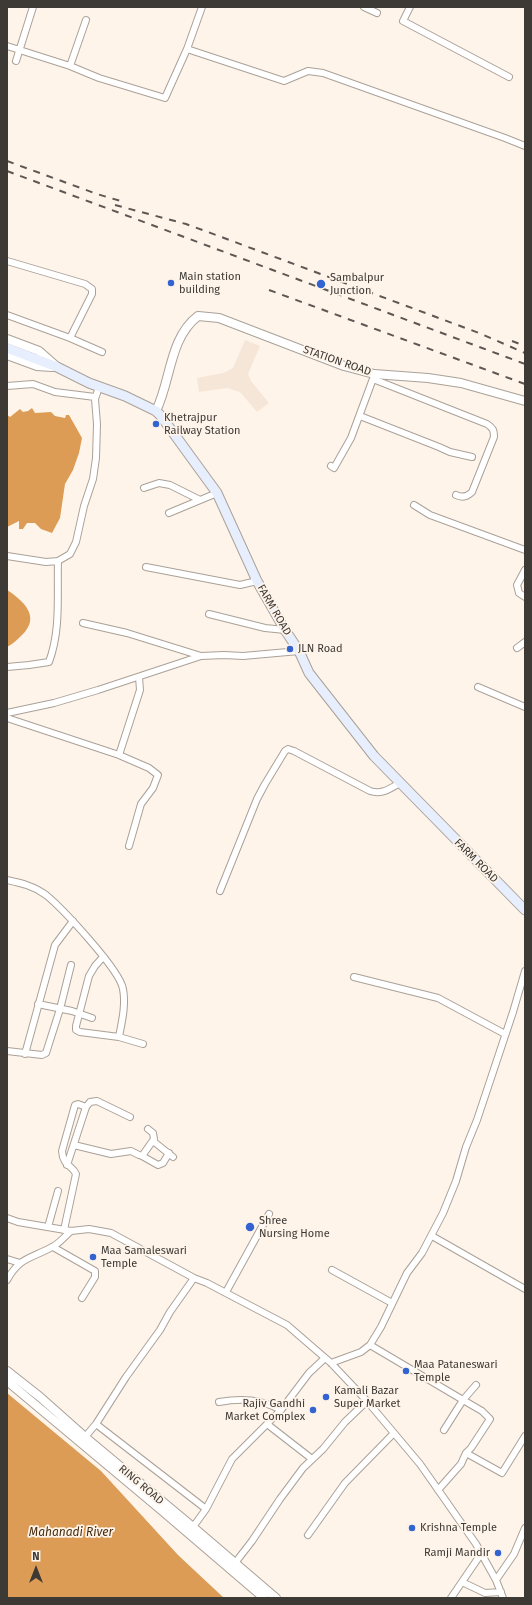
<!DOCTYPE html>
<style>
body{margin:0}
#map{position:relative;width:532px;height:1605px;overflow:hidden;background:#fef4ea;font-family:"Fira Sans",sans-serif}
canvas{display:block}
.frame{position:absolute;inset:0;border:8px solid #3d3935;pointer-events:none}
.north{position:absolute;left:16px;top:1549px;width:40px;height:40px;-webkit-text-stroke:3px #fef4ea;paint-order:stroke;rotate:0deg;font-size:11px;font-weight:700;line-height:16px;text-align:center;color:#3d3935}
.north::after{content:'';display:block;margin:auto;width:14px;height:18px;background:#3d3935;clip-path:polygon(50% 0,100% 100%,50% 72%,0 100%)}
</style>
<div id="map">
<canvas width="532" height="1605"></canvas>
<div class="frame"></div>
<div class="north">N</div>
</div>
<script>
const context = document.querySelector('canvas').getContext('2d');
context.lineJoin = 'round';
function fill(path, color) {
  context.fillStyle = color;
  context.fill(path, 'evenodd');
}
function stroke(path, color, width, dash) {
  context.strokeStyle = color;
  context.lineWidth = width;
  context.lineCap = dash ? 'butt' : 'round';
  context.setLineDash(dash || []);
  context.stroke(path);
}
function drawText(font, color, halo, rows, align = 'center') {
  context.font = font + ' "Fira Sans",sans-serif';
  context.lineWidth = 3.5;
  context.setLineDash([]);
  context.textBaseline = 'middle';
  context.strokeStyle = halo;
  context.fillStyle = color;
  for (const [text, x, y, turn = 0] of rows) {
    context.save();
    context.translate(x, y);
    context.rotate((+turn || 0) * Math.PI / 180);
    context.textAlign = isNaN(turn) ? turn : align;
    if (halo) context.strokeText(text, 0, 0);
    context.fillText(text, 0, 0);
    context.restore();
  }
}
fill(new Path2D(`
 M245,340L260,346L248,374L251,381L269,403L257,412L240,392L227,388L199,392L197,378L223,373L233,368Z`), '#f6e6d8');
fill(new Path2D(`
 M32,408L35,413L51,412L55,416L65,418L66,415H69L82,438L79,453L73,470L65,484L60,518L52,533L41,529L35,523H27L23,529H19V521L7,527V415L10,417L20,409L23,412L28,411Z
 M7,590C24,601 41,617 22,635C17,640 13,644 7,647Z
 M7,1393L101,1471L178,1555L224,1598H7Z`), '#dc9c56');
const minor = new Path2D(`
 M364,7L377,13
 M410,7L403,21L509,77
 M7,46L70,66L99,78L165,98L187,49L202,7
 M187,49L284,81L308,71L323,73L505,138L525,146
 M16,61L33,7
 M70,66L86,20
 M7,261L85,284L92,289V294L70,338L7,315
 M70,338L102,352
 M373,379L487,424C493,428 494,430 494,437L472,492C467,497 462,498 456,495
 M7,386L33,384L55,392L95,397
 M360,416L439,447L450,452L472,457
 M331,466L334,468L351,438L374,376
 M144,488L159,483L170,485L200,500
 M414,505L430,515L525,550
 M169,513L217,493
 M7,556L46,562L58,561L70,554L76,542L84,506L93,479L96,458L97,424L95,399L99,387
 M146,567L240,585L257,581
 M525,570L517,585L519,593L525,597
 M209,614L265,628L285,630
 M83,623L127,633L201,656
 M517,648L525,642
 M7,667L29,665L49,662C61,630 57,595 58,561
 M478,687L525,707
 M7,713L54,703L98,690L201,656L224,655L243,656L299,651
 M7,718L119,755L140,690L139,677
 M119,755L149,768L158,775L153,788L141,804L129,846
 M7,880C21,883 34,886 46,895C63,909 120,970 123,989C126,1005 122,1021 119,1037
 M220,891L257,799L265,784L285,751L288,749L294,751L370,791C382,795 389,789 400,783
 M103,957L95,966L89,976L76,1026V1030L80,1032L119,1037L143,1044
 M354,977L438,998L505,1034
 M38,1004L72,1011L92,1018
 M7,1051L42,1055L46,1053L60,1009L71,965
 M25,1054L55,945L73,921
 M153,1141L173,1157
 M74,1145L111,1154L131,1151L139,1155L142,1156L154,1139L153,1133L148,1129
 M142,1156L158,1165L163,1163L169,1153
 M67,1165L86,1107
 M7,1218L18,1222L71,1231L89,1229L111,1233L194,1278L207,1283L287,1325L331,1363L367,1401L420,1464L476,1544L496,1580L503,1598
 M48,1227L58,1191
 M64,1230L76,1174C72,1165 63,1166 62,1151L75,1105L78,1104L86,1107L90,1102L97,1101L130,1117
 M432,1236L525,1289
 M53,1247L95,1271V1277L82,1298
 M7,1259L20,1263
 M332,1270L392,1303
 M7,1280C20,1257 30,1259 52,1247C59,1244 65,1236 71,1231
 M226,1292L269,1214
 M370,1345L463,1400L444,1430
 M331,1363L361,1352L370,1345L381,1327L407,1273L422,1253L443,1213L456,1181L466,1147L477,1120L513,1012L525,971
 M219,1402C242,1398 260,1399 281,1410
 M96,1424L206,1509
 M267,1424L312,1459
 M85,1437L96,1424L126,1377L160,1330L170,1312L194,1278
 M466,1453L471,1448L490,1419L482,1411L463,1400L476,1385
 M438,1490L461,1464L466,1453L502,1473L525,1436
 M193,1527L206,1509L232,1459L281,1410L309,1373L325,1358
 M308,1535L345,1483L394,1433
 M235,1563L252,1541L280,1499L303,1468L323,1449L345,1422L367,1401
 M496,1580L514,1554L525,1528
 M462,1582L485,1593L501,1592
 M451,1598L481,1554`);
const tertiary = new Path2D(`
 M7,339L39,351L56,366
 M7,355L37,366L52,367
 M156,411C171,381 169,338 198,316L219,318L344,366L374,374L428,378L461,383L525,401
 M7,1371L40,1397L85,1437L193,1527L276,1598
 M7,1381L160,1509L264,1598`);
const secondary = new Path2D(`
 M7,348L57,367L89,383L125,396L156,411L161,416L217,493L257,581L285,630L299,651L309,673L374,756L525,910`);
stroke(minor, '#aaa198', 8);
stroke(tertiary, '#aaa198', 10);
stroke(secondary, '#aaa198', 11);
stroke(minor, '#fff', 6);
stroke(tertiary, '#fff', 8);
stroke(secondary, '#e7eefd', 9);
stroke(new Path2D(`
 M7,161L97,194L124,202
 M7,171L525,364
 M115,205L186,224L216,235L479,333L525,353
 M269,290L525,384
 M512,341L525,346`), '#5d5853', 2, [7, 7]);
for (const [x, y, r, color] of [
 [171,283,4,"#3362d1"],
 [321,284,5,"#3362d1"],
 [156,424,4,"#3362d1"],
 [290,649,4,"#3362d1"],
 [250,1227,5,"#3362d1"],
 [93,1257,4,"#3362d1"],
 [406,1371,4,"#3362d1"],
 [326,1397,4,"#3362d1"],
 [313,1410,4,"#3362d1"],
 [412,1528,4,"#3362d1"],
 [498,1553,4,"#3362d1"]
]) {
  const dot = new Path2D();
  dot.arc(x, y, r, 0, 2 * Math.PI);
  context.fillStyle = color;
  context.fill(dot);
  stroke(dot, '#fef4ea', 1.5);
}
drawText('11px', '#3d3935', '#fef4ea', [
 ["Main station",179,277],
 ["building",179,290],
 ["Sambalpur",330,278],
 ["Junction",330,291],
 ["Khetrajpur",164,418],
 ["Railway Station",164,431],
 ["JLN Road",298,649],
 ["Shree",259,1221],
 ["Nursing Home",259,1234],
 ["Maa Samaleswari",101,1251],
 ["Temple",101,1264],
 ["Maa Pataneswari",414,1365],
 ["Temple",414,1378],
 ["Kamali Bazar",334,1391],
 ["Super Market",334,1404],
 ["Rajiv Gandhi",305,1404,"right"],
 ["Market Complex",305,1417,"right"],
 ["Krishna Temple",420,1528],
 ["Ramji Mandir",490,1553,"right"]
], 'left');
drawText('11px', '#3d3935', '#fef4ea', [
 ["STATION ROAD",337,361,19],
 ["FARM ROAD",274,610,60],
 ["FARM ROAD",476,861,45],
 ["RING ROAD",141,1485,40]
]);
drawText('italic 12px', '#462c0e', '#fef4ea', [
 ["Mahanadi River",71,1533]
]);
</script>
